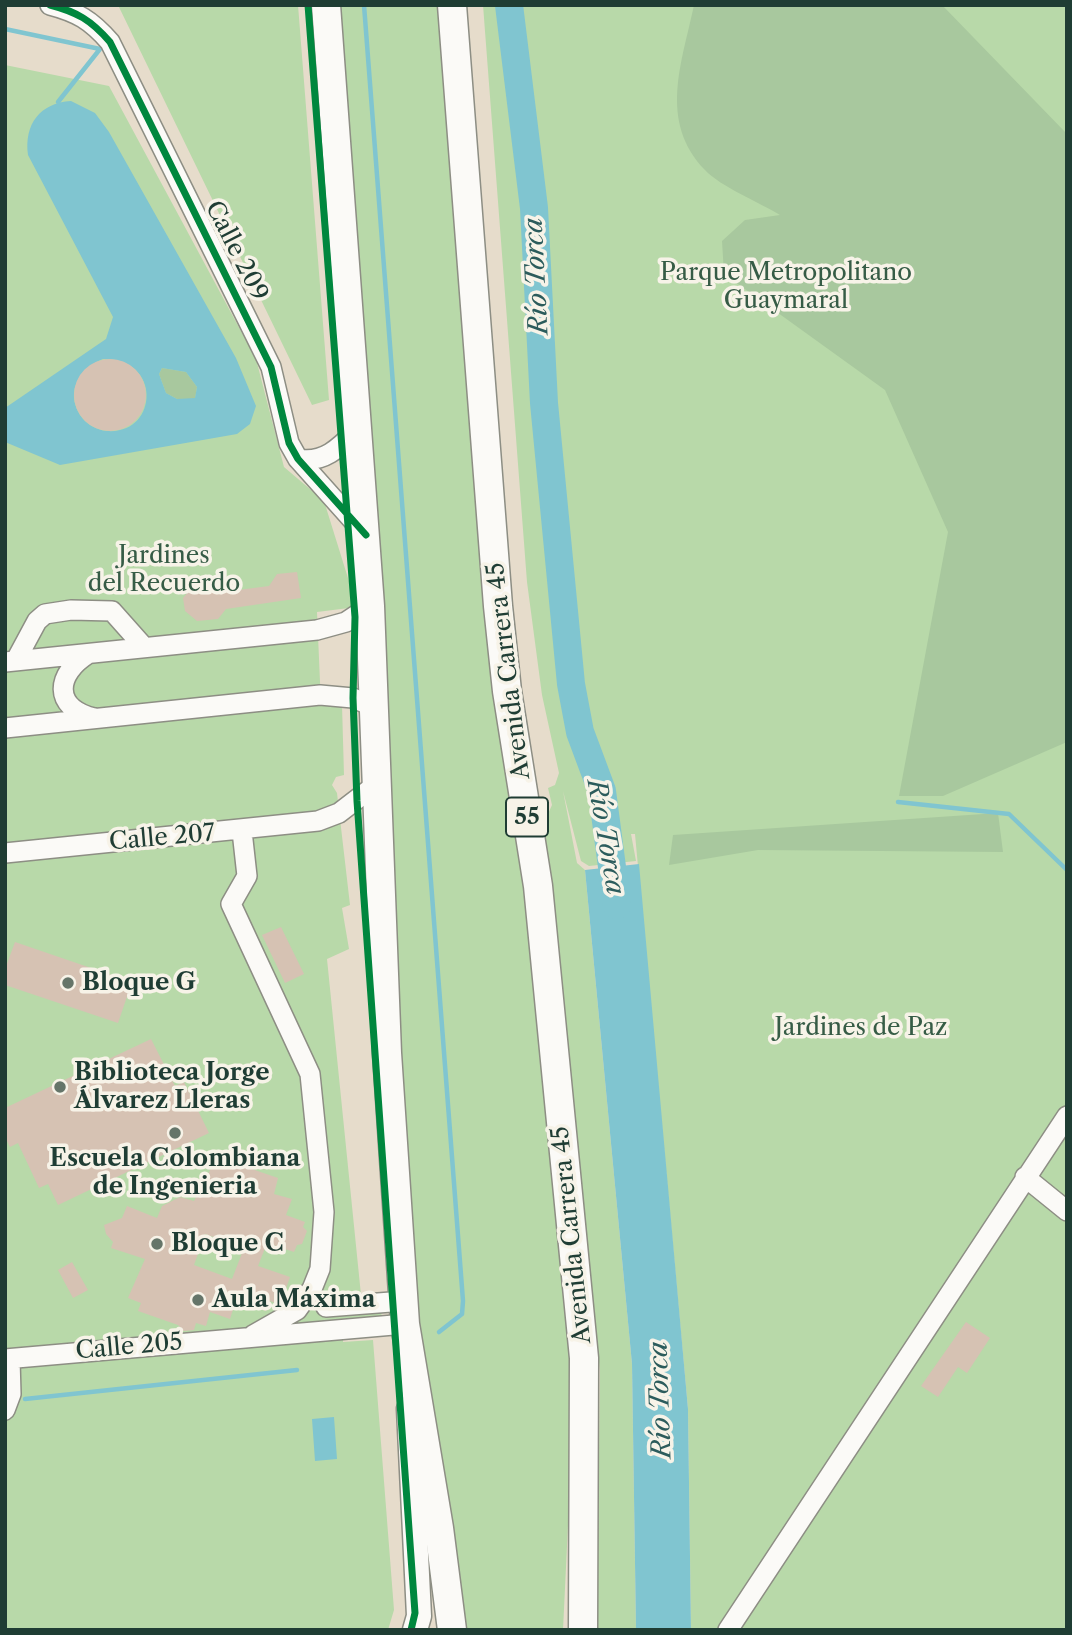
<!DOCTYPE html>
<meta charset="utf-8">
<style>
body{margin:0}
#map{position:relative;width:1072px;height:1635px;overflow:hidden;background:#e6dccb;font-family:"Libre Caslon Text",serif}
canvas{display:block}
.frame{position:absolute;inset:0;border:7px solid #1f3d34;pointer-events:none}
</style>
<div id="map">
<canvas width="1072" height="1635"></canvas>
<div class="frame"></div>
</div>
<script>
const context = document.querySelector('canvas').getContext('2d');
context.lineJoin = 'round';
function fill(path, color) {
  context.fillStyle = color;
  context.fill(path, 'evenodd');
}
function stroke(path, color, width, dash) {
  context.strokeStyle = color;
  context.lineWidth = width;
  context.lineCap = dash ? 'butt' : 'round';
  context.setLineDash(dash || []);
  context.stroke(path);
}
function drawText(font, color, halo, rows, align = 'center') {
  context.font = font + ' "Libre Caslon Text",serif';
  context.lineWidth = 7;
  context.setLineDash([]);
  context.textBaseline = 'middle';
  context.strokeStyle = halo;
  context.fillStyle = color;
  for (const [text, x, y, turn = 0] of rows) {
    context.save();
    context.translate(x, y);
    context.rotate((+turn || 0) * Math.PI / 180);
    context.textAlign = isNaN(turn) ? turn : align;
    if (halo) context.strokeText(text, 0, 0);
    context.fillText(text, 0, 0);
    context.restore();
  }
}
fill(new Path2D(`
 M118,5H298L329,400L312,405Z
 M339,5H439L518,847L533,955L574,1399L563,1630H467L445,1514L419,1347L400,1075L382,572Z
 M483,5H1067V1630H691L688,1409L635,834H631L636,861L589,866L581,861L563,791L577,863L585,870L632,1364L636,1630H597L600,1371L543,825L552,805L548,788L555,785L559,773L542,695L527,582Z
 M5,65L109,86L256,359L284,467L324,501L357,607L317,612L321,705H342L344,775L336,777L332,785L337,793L350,905L342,908L349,949L327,959L361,1295L381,1310L382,1319L343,1328V1342L373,1340L394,1610L388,1630H5Z`), '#b8d9a9');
fill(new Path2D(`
 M694,5H942L1067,134V742L943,796H899L948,532L885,390L724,274L722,241L745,220L780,215C759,202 721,187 705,170C658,121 682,63 694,5Z
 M162,368L186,372L197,387L195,399H177L166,393L159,374Z
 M998,813L1003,852L758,850L669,865L673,835Z`), '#a8c89e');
fill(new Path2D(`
 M71,101L95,113L109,132L236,358L256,406L250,424L237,434L60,465L5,442V408L106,339L113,317L28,155C24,124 40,103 71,101ZM103,359C163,358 158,435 107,431C96,430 86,424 80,415C65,391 80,368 103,359ZM162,368L186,372L197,387L195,398L177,399L166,393L159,374Z
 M639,864L688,1409L691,1630H636L632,1364L585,870Z
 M334,1417L337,1459L315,1461L312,1419Z`), '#80c5d0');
stroke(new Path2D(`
 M364,5L463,1301L462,1314L439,1332
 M5,29L100,49L58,102
 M898,802L1009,814L1067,870
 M25,1399L297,1370`), '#80c5d0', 4.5);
stroke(new Path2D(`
 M509,5L534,208L544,403L571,684L580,732L602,791L617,905`), '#80c5d0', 28);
fill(new Path2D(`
 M74 395a36 36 0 1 1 72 0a36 36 0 1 1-72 0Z
 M297,572L301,598L226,609L218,619L197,621L185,611L183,598L194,585L210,582L223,592L269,586L277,574Z
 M281,927L304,974L285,983L262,935Z
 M15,942L132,982L118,1023L5,985V969Z
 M151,1039L175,1086L184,1082L209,1133L58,1205L48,1184L39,1188L18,1143L10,1147L5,1137V1108Z
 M217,1157L278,1178L274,1194L292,1199L286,1215L305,1222L303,1227L307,1231L302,1244L297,1245L294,1252L267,1243L258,1266L290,1277L280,1305L270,1301L266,1311L236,1300L230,1319L210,1312L206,1326L196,1323L194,1330L184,1331L178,1325L138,1311L141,1303L128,1298L145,1259L111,1248L113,1242L106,1234L104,1225L122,1218L127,1206L157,1218L162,1206L180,1197L194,1201ZM205,1234L244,1248L232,1279L194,1265Z
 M72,1262L88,1290L73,1298L58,1270Z
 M966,1322L990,1338L967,1373L958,1367L938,1397L921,1386Z`), '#d6c2b3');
const minor = new Path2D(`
 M50,5C77,12 91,20 110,42L271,367L289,443L298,459L365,534
 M298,459C324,464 340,447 358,429
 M88,654C56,674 52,707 94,718
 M16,660L37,621L45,614L71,610L112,611L144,647
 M5,662L317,630L346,622L370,606
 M5,728L320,695L353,698L374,707
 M242,831L247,876L231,904L310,1074L324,1212L320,1269L312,1289L297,1310L253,1335
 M5,853L318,821L339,813L378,783
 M1025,1177L1067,1211
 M326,1307L404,1301
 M5,1359L405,1324
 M5,1410L11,1394L10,1359
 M728,1630L1067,1116`);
const major = new Path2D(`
 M409,1409L419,1616L415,1630`);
const highway = new Path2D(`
 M326,5L370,606L387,1053L405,1324L439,1528L452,1630
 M452,5L498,606L507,691L538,886L584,1358L583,1630`);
stroke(minor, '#8d8e84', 22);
stroke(major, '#8d8e84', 27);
stroke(highway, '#8d8e84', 31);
stroke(minor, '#fbfaf7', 19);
stroke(major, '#fbfaf7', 24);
stroke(highway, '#fbfaf7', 28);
stroke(new Path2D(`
 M50,5C77,12 91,20 110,42L271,367L289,443L298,459L366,535
 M308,5L355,617L353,698L357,801L415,1613L411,1630`), '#00873e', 7);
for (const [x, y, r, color] of [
 [68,983,7,"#657569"],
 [60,1087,7,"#657569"],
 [175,1133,7,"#657569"],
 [157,1244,7,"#657569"],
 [198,1300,7,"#657569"]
]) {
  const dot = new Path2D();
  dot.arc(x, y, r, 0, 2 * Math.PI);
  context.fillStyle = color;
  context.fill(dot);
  stroke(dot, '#f7f3e8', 2.5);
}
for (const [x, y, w] of [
 [527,817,42]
]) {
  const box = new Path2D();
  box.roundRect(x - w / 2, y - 19.5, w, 39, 5);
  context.fillStyle = '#f7f3e8';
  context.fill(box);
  stroke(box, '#1f3d34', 2);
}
drawText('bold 23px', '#1f3d34', null, [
 ["55",527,817]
]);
drawText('24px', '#1f3d34', '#f7f3e8', [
 ["Calle 209",236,251,63],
 ["Avenida Carrera 45",509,671,-97],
 ["Calle 207",162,838,-5],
 ["Avenida Carrera 45",572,1235,-96],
 ["Calle 205",129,1347,-5]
]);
drawText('24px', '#365c46', '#f7f3e8', [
 ["Parque Metropolitano",786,273],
 ["Guaymaral",786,301],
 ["Jardines",164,556],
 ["del Recuerdo",164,584],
 ["Jardines de Paz",861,1028]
]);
drawText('bold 24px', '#1f3d34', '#f7f3e8', [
 ["Bloque G",82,983],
 ["Biblioteca Jorge",74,1073],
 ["Álvarez Lleras",74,1101],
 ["Escuela Colombiana",175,1159,"center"],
 ["de Ingenieria",175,1187,"center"],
 ["Bloque C",171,1244],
 ["Aula Máxima",212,1300]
], 'left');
drawText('italic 26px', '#2c5c5c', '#f7f3e8', [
 ["Río Torca",537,276,-93],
 ["Río Torca",605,837,80],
 ["Río Torca",661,1400,-92]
]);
</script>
